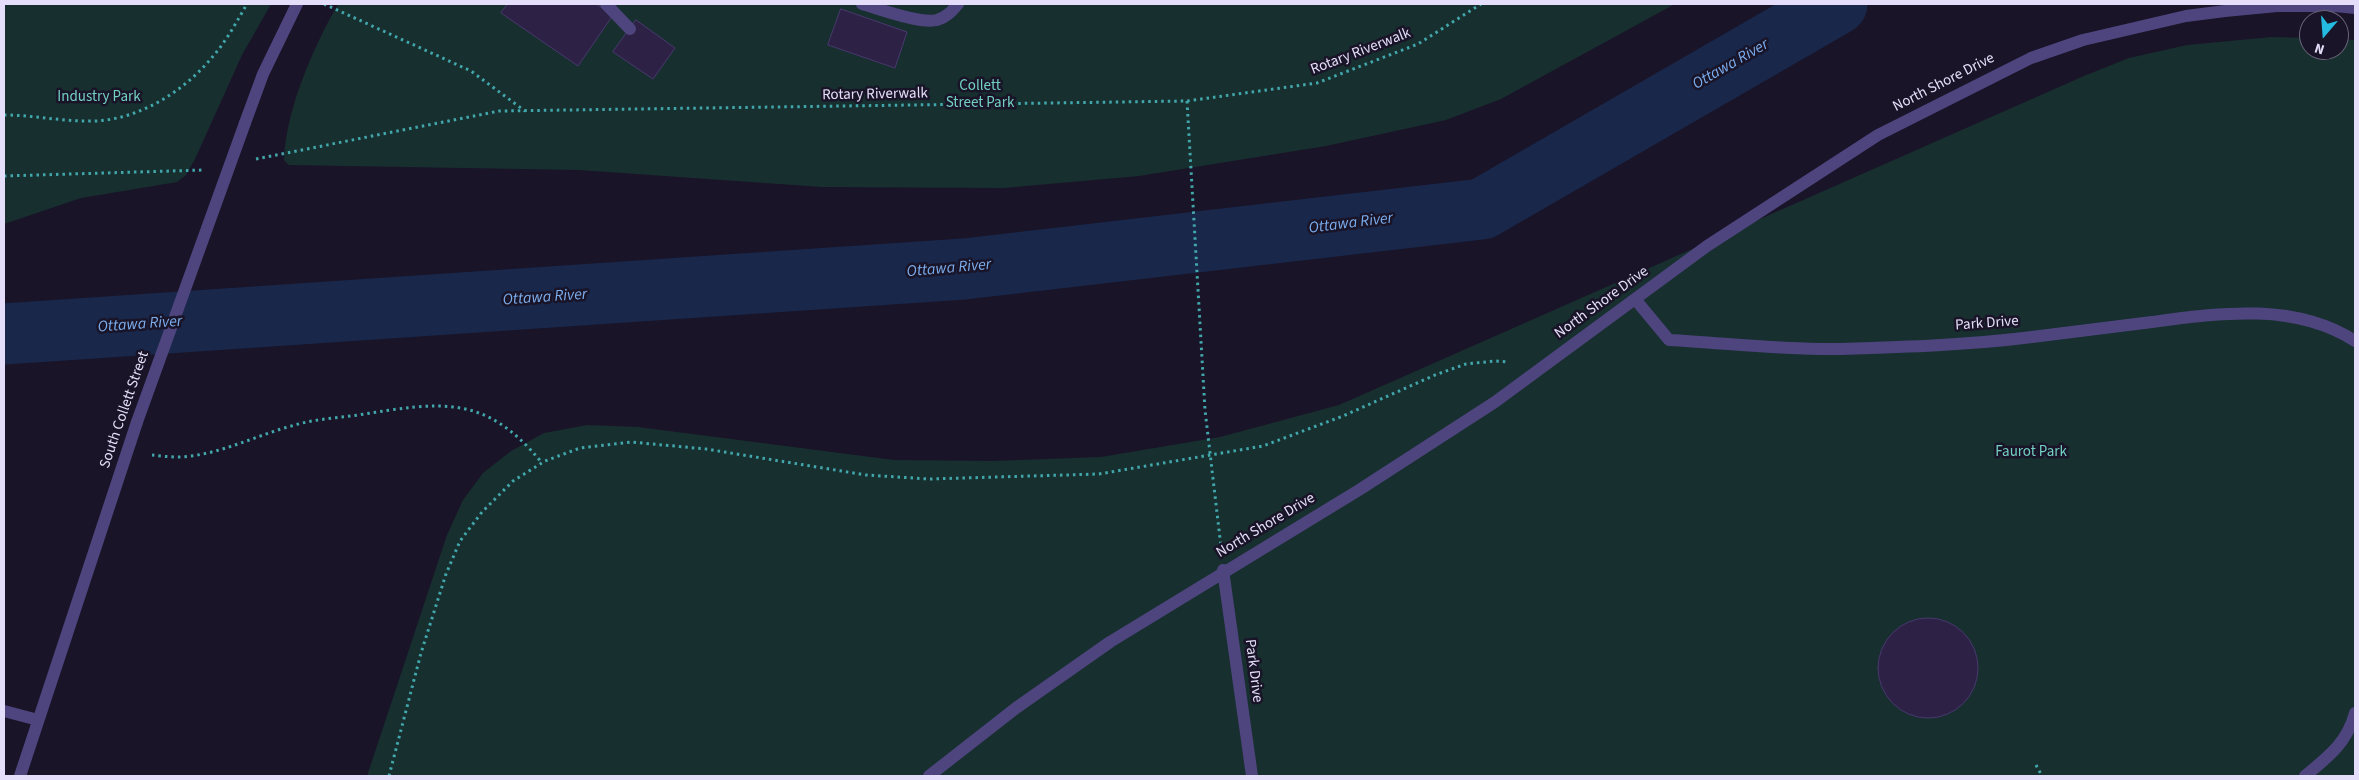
<!DOCTYPE html>
<style>
body{margin:0}
#map{position:relative;width:2359px;height:780px;overflow:hidden;background:#191427;font-family:"Source Sans 3",sans-serif}
canvas{display:block}
.frame{position:absolute;inset:0;border:5px solid #e5defa;pointer-events:none}
.north{position:absolute;left:2299px;top:10px;width:50px;height:50px;box-sizing:border-box;background:#191427;border:1px solid #6b657b;border-radius:50%;rotate:198deg;font-size:14px;font-weight:700;line-height:20px;text-align:center;color:#e5defa}
.north::after{content:'';display:block;margin:auto;width:18px;height:22px;background:#25bae0;clip-path:polygon(50% 0,100% 100%,50% 72%,0 100%)}
</style>
<div id="map">
<canvas width="2359" height="780"></canvas>
<div class="frame"></div>
<div class="north">N</div>
</div>
<script>
const context = document.querySelector('canvas').getContext('2d');
context.lineJoin = 'round';
function fill(path, color) {
  context.fillStyle = color;
  context.fill(path, 'evenodd');
}
function stroke(path, color, width, dash) {
  context.strokeStyle = color;
  context.lineWidth = width;
  context.lineCap = dash ? 'butt' : 'round';
  context.setLineDash(dash || []);
  context.stroke(path);
}
function drawText(font, color, halo, rows, align = 'center') {
  context.font = font + ' "Source Sans 3",sans-serif';
  context.lineWidth = 5;
  context.setLineDash([]);
  context.textBaseline = 'middle';
  context.strokeStyle = halo;
  context.fillStyle = color;
  for (const [text, x, y, turn = 0] of rows) {
    context.save();
    context.translate(x, y);
    context.rotate((+turn || 0) * Math.PI / 180);
    context.textAlign = isNaN(turn) ? turn : align;
    if (halo) context.strokeText(text, 0, 0);
    context.fillText(text, 0, 0);
    context.restore();
  }
}
fill(new Path2D(`
 M4,4H271L242,55L195,159L186,175L177,182L81,198L4,224Z
 M338,4H1675L1501,99L1446,120L1326,146L1139,176L1004,188L822,187L579,170L289,165L284,160C286,109 313,48 338,4Z
 M2272,37L2309,38V50H2339V39L2355,40V776H367L447,535L463,500L483,473L511,451L544,433L587,425L638,427L894,460L992,461L1101,457L1220,437L1339,405L2084,76L2129,58L2187,45Z`), '#182f30');
stroke(new Path2D(`
 M4,334L964,269L1482,209L1837,4`), '#19274b', 61);
const building = new Path2D(`
 M508,4H596L613,15L578,66L501,13Z
 M841,9L907,32L895,68L828,45Z
 M636,20L675,48L653,79L613,52Z
 M1878 668a50 50 0 1 1 100 0a50 50 0 1 1-100 0Z`);
fill(building, '#2d2245');
stroke(building, '#48386e', 1);
stroke(new Path2D(`
 M324,4L471,71L525,111
 M1187,101L1205,410L1221,547
 M4,115C34,115 64,122 95,121C141,119 186,90 214,55C227,40 237,21 247,4
 M256,159L499,111L1187,101L1317,83L1418,44L1481,4
 M4,176L204,170
 M152,455C160,456 169,457 178,457C218,456 256,435 295,425C315,419 337,418 358,415C441,402 485,393 542,463
 M2036,765L2042,776
 M389,776L421,653L446,574L460,541L482,512L513,481L545,461L580,448L631,442L706,449L866,475L929,479L1099,474L1263,446L1343,416L1435,375L1466,364L1495,361L1509,362`), '#42a7ab', 3, [2.5, 4]);
stroke(new Path2D(`
 M606,4L630,29
 M862,4C880,9 920,24 937,20C947,17 952,11 958,4
 M245,123L263,74L297,4
 M1635,299L1669,340C1725,343 1782,350 1839,349C1903,347 1969,345 2032,337C2072,332 2112,327 2152,322C2220,313 2294,302 2355,341
 M1223,570L1252,776
 M4,711L38,720
 M20,776L137,422
 M929,776L1016,708L1110,642L1359,490L1495,402L1707,246L1878,135L2031,58L2083,40L2186,16L2225,11L2277,6H2335L2355,8
 M2305,776C2328,757 2347,743 2355,713`), '#4e457f', 12);
stroke(new Path2D(`
 M137,422L245,123`), '#4e457f', 12);
drawText('15px', '#e5defa', '#191427', [
 ["Rotary Riverwalk",1361,52,-21],
 ["North Shore Drive",1944,83,-27],
 ["Rotary Riverwalk",875,95,-1],
 ["North Shore Drive",1602,303,-36],
 ["Park Drive",1987,324,-4],
 ["South Collett Street",125,410,-71],
 ["North Shore Drive",1266,526,-31],
 ["Park Drive",1253,671,83]
]);
drawText('15px', '#73d1c4', '#191427', [
 ["Collett",980,87],
 ["Street Park",980,104],
 ["Industry Park",99,98],
 ["Faurot Park",2031,453]
]);
drawText('italic 16px', '#7bacec', '#191427', [
 ["Ottawa River",1731,65,-30],
 ["Ottawa River",1351,224,-7],
 ["Ottawa River",949,269,-5],
 ["Ottawa River",545,298,-4],
 ["Ottawa River",140,325,-4]
]);
</script>
